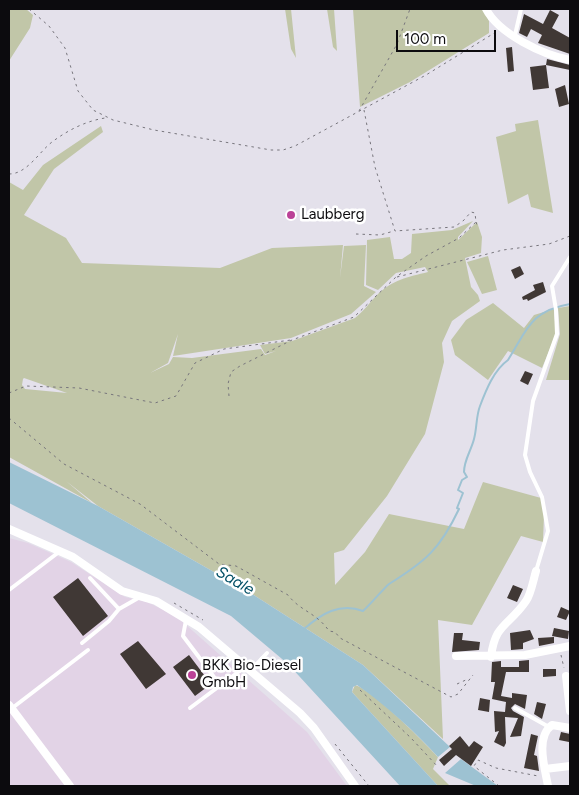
<!DOCTYPE html>
<style>
body{margin:0}
#map{position:relative;width:579px;height:795px;overflow:hidden;background:#e4e1eb;font-family:Figtree,sans-serif}
canvas{display:block}
.frame{position:absolute;inset:0;border:10px solid #0c0b0e;pointer-events:none}
.scale{position:absolute;left:396px;top:30px;width:100px;height:22px;box-sizing:border-box;border:2px solid #0c0b0e;border-top:0;padding-left:6px;font-size:15px;line-height:18px;white-space:nowrap;color:#0c0b0e;-webkit-text-stroke:4px #fff;paint-order:stroke}
</style>
<div id="map">
<canvas width="579" height="795"></canvas>
<div class="frame"></div>
<div class="scale">100 m</div>
</div>
<script>
const context = document.querySelector('canvas').getContext('2d');
context.lineJoin = 'round';
function fill(path, color) {
  context.fillStyle = color;
  context.fill(path, 'evenodd');
}
function stroke(path, color, width, dash) {
  context.strokeStyle = color;
  context.lineWidth = width;
  context.lineCap = dash ? 'butt' : 'round';
  context.setLineDash(dash || []);
  context.stroke(path);
}
function drawText(font, color, halo, rows, align = 'center') {
  context.font = font + ' Figtree,sans-serif';
  context.lineWidth = 5;
  context.setLineDash([]);
  context.textBaseline = 'middle';
  context.strokeStyle = halo;
  context.fillStyle = color;
  for (const [text, x, y, turn = 0] of rows) {
    context.save();
    context.translate(x, y);
    context.rotate((+turn || 0) * Math.PI / 180);
    context.textAlign = isNaN(turn) ? turn : align;
    if (halo) context.strokeText(text, 0, 0);
    context.fillText(text, 0, 0);
    context.restore();
  }
}
fill(new Path2D(`
 M9,538L28,543L71,562L125,597L147,602L176,616L307,732L347,786H9Z`), '#e2d3e6');
fill(new Path2D(`
 M9,9H26L33,15L30,28L9,61Z
 M285,9H291L296,58L291,49Z
 M327,9H334L337,51L333,47Z
 M353,9H483L489,21V33L410,82L360,107Z
 M538,120L553,213L531,207L528,194L508,204L496,137L516,131L515,124Z
 M101,126L103,132L54,169L24,215L66,238L82,263L220,268L272,248L343,245L340,278L344,246L366,245L364,286L376,292L351,314L291,338L173,356L178,334L168,363L150,373L169,364L173,357L192,358L261,349L265,355L276,351L265,354L260,345L292,341L355,318C364,311 369,303 377,295C392,280 408,277 428,272L425,267L396,273L378,290L366,285L367,240L390,237L394,259H402L411,253L412,234L452,230L473,221L458,237V240L477,222L482,237L481,253L465,258L471,287L478,295L480,301L452,321L442,343L444,362L425,434L387,496L344,550L334,553L335,585L365,552L389,514L464,529L483,482L541,498L544,514L543,542L521,536L472,625L438,620L443,739L363,665L249,592L98,506L66,481L92,503L9,457V182L23,190L43,165ZM23,379L24,378L67,393L25,389L22,385Z
 M488,256L497,290L482,294L467,262Z
 M493,303L524,328L534,315L554,309L556,334L542,368L508,351L488,380L455,355L451,340L466,320Z
 M570,306V380H546L560,334L558,308Z
 M355,685C374,691 423,741 438,757L433,769L450,786H438L352,692Z`), '#c1c6a8');
fill(new Path2D(`
 M9,462L98,506L249,592L363,665L450,747L438,757C414,731 387,706 357,685L353,687L352,692L438,786H400L288,664L231,616L9,503Z
 M461,759L498,786H476L445,773Z`), '#9dc2d2');
stroke(new Path2D(`
 M304,629C321,614 340,602 363,611C369,606 385,587 389,584C426,561 440,549 459,509L457,508L463,493L458,490L462,480L467,477L464,472C464,460 471,451 474,439C477,428 476,416 480,406C486,390 494,370 508,360C527,330 530,311 570,304`), '#9dc2d2', 2);
fill(new Path2D(`
 M550,10L559,15L552,28L570,38V54L538,43L542,35L531,29L527,37L519,33L524,14L543,24Z
 M512,47L514,71L508,72L506,48Z
 M547,59L570,65V70L546,65Z
 M546,65L549,88L533,90L530,67Z
 M565,85L569,104L559,107L555,89Z
 M520,266L524,274L515,279L511,270Z
 M543,282L546,292L528,301L527,299L523,300L522,297L535,290L533,285Z
 M525,371L533,374L528,385L520,381Z
 M78,578L108,616L83,636L53,597Z
 M513,585L523,589L517,602L507,598Z
 M561,607L570,611L566,620L557,617Z
 M554,628L569,631L568,639L552,636Z
 M530,630L534,639L523,643V649L511,650L510,633Z
 M454,633H463L462,640L480,642L479,650L452,652Z
 M554,637V643L539,646L538,638Z
 M138,641L166,674L146,689L120,654Z
 M189,655L211,684L195,696L173,667Z
 M529,660V672H506L501,696L512,698V693L527,695L525,709L515,704L511,708L513,711L524,717L521,736L510,737L518,718L505,717L506,743L504,747L494,742L499,731L495,732L494,711L505,712L506,702L492,699L495,682H491L492,662L501,661V667H519V661Z
 M543,669H556V676L543,677Z
 M480,698L490,700L489,712L478,710Z
 M537,702L546,704L542,719L534,714Z
 M561,732L570,734L569,742L559,740Z
 M531,734L538,736L534,755L537,756L539,771L524,768Z
 M460,736L469,747L474,741L483,747L471,766L456,755L444,766L439,760L452,749L449,746Z`), '#403835');
stroke(new Path2D(`
 M29,9L49,26L65,48L78,91L93,110L113,120L154,130L271,150H283L295,146L426,75L496,32
 M359,111L397,44L410,9
 M9,174C27,174 39,152 52,142C68,130 86,121 105,118
 M476,222L478,228
 M356,234L380,235L394,231
 M397,277L503,250L549,244L570,236
 M9,393L26,386L79,388L155,403L176,396L195,363L224,349L291,340
 M229,396L228,384L231,372L240,366L292,340L354,317L396,277L426,256L459,238L476,222L475,213L471,212L463,221L454,227L395,231L375,167L364,110
 M9,418L64,464L140,504L219,564L236,566L288,595C300,611 317,613 329,631L335,632L340,638L451,697L458,694L473,675
 M174,603L203,620
 M561,655L564,668
 M457,684L468,679
 M360,690L411,738L438,767
 M335,744L369,786
 M499,786L474,766L478,760L496,768L538,776`), '#77757c', 1, [2.5, 4]);
stroke(new Path2D(`
 M515,35L521,9
 M536,571L548,531L542,497L530,472L525,455L533,401L557,334L556,310L552,286L570,257
 M90,578L119,609
 M9,590L59,552
 M186,620L183,636L220,685
 M82,643L109,621L119,609L140,597
 M250,671L267,653
 M190,708L245,667
 M515,708L549,727
 M11,709L88,650`), '#fff', 4);
stroke(new Path2D(`
 M486,9C499,34 543,55 570,60
 M9,529L73,557L122,591L156,601L199,627L300,713L314,728L355,786
 M456,656L525,655L570,646
 M491,657C495,623 509,626 526,601C531,594 533,581 536,571
 M566,676L570,711
 M9,705L70,786
 M545,769L570,766
 M548,786C545,769 535,737 552,725L570,728`), '#fff', 8);
for (const [x, y, r, color] of [
 [291,215,5,"#bb4297"],
 [192,675,5,"#bb4297"]
]) {
  const dot = new Path2D();
  dot.arc(x, y, r, 0, 2 * Math.PI);
  context.fillStyle = color;
  context.fill(dot);
  stroke(dot, '#fff', 2);
}
drawText('15px', '#0c0b0e', '#fff', [
 ["Laubberg",301,215],
 ["BKK Bio-Diesel",202,666],
 ["GmbH",202,683]
], 'left');
drawText('italic 16px', '#004e65', '#fff', [
 ["Saale",235,581,30]
]);
</script>
